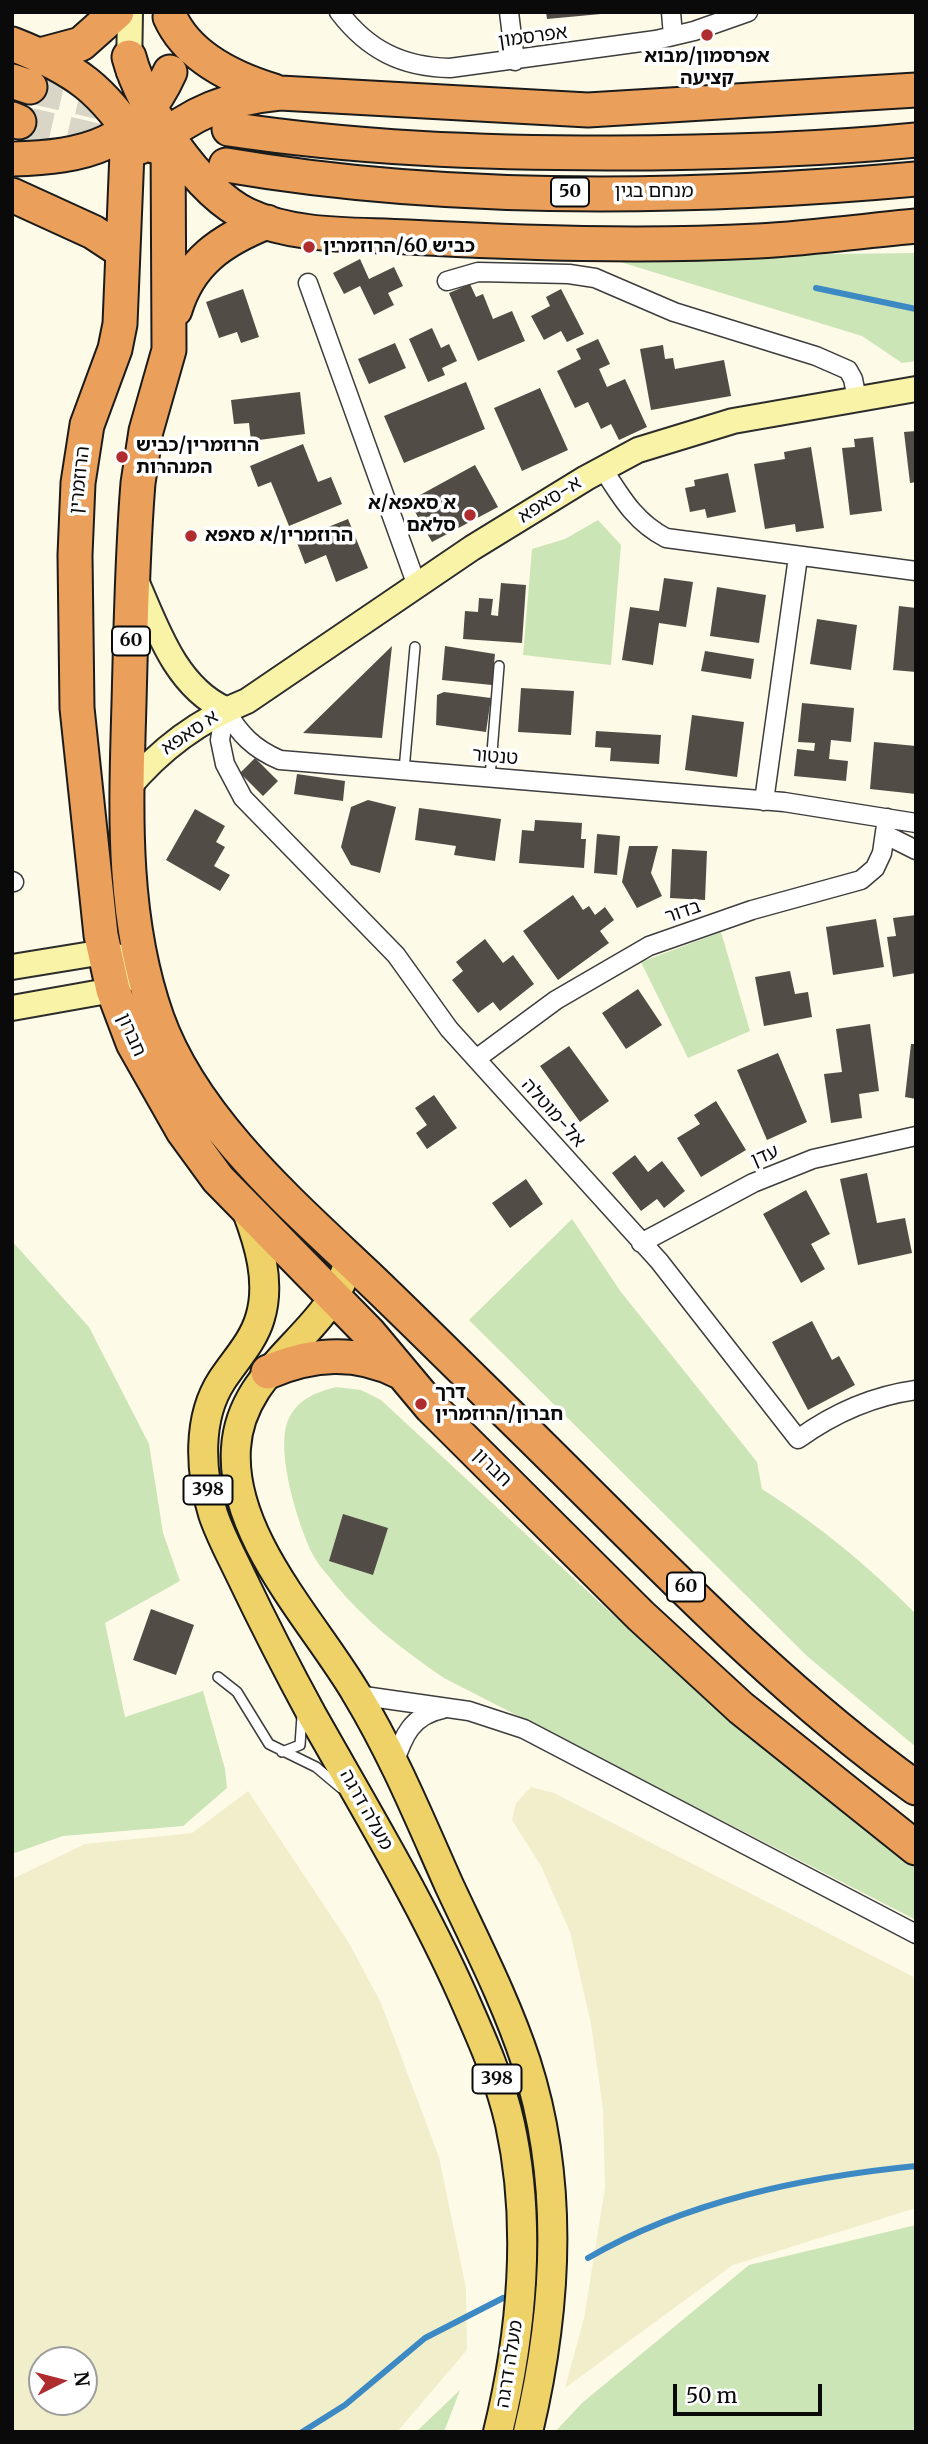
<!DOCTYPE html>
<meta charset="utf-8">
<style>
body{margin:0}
#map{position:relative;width:928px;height:2444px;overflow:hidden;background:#fefae8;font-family:Merriweather,serif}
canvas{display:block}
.frame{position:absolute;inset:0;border:14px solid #0a0a0a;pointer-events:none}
.north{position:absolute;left:28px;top:2346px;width:70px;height:70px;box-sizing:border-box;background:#fff;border:2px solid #9d9d9d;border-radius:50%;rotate:84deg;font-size:19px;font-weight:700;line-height:28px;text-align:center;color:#0a0a0a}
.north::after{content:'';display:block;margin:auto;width:24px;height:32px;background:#af2d2f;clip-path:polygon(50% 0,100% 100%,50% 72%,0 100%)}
.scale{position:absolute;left:673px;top:2384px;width:149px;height:32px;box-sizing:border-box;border:4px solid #0a0a0a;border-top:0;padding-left:9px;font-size:21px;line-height:24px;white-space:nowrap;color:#0a0a0a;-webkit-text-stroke:5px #fff;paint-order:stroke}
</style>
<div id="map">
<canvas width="928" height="2444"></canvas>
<div class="frame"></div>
<div class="north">N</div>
<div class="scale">50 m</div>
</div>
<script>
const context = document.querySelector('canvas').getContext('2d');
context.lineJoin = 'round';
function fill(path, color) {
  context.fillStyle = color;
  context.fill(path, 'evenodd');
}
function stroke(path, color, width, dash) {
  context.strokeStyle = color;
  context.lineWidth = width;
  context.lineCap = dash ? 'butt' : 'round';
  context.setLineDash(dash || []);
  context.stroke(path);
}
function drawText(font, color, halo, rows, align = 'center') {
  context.font = font + ' Merriweather,"Noto Sans Hebrew",serif';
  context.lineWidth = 7;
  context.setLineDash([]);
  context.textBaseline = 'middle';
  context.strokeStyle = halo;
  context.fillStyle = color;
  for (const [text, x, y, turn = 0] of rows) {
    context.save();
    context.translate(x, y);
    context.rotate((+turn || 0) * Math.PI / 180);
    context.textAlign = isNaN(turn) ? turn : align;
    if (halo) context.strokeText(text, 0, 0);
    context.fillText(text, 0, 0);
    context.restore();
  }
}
fill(new Path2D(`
 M531,1787L554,1793L916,1978V2208L733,2265L565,2388L584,2318L605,2188L603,2109L591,2024L570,1932L541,1866L512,1820L516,1803Z
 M248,1791L349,1943L381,2003L439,2157L466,2288L467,2350L397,2432H12V1879L85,1844L192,1833ZM42,2360H84V2402H42Z`), '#f1efcb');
fill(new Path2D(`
 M916,253V361L902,363L862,336L604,257Z
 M598,520L621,545L611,665L523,655L532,549L565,539Z
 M721,932L750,1031L688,1058L641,962Z
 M572,1219L621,1292L757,1462L762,1489C819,1525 868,1566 916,1614V1747L807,1656L469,1320Z
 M12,1241L89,1327L149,1444L163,1533L180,1581L105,1623L125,1717L203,1691L225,1769L227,1788L183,1826L63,1836L12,1854Z
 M336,1387L361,1390L381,1400L611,1613L916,1866V1920L444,1678C404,1651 365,1621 334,1583C327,1574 317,1564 312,1553C298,1524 274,1448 289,1418C299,1398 317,1392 336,1387Z
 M916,2225V2432H555L582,2403L749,2265Z
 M460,2390L444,2432H416Z`), '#cce5b6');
stroke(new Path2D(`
 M816,288L916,309
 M588,2258C686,2201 804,2177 916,2166
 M302,2432L345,2405L425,2338L503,2298`), '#3d89c3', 6);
fill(new Path2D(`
 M546,12H601V14L547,19Z
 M360,259L369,279L394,267L403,286L388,293L394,305L374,315L360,286L344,294L333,273Z
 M470,284L476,297L483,294L493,319L512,311L525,341L478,361L449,293Z
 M243,289L259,337L241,343L237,332L219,338L206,302Z
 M561,289L584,334L567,342L561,331L544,340L531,316L550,306L546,297Z
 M432,328L441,348L449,344L457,361L442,368L445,375L428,382L409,339Z
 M598,339L610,364L599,369L607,387L625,379L647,427L619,440L611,424L601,429L588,402L575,408L557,371L581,359L576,349Z
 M395,343L406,368L369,384L358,359Z
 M663,345L665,359L673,358L675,369L724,360L731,396L651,410L640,349Z
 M466,382L485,429L404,463L384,416Z
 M540,388L568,450L522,471L494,408Z
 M300,392L305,434L251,441L249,423L234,424L231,400Z
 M916,431V482L910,483L904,432Z
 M873,437L882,511L850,515L842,448L855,447L854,439Z
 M303,444L318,482L331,477L342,504L289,526L271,482L258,487L250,466Z
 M811,447L824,528L796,532L795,524L765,529L754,464L785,459L784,452Z
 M475,465L498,507L432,542L409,501Z
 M728,473L736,512L707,518L705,509L690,512L685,488L695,486L694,480Z
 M348,519L368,568L336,582L326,555L305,564L296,540Z
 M664,578L693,582L686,627L659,623L653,665L622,660L630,607L659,611Z
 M501,583L526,585L522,643L463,639L465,611L478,612L479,598L493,599L491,615L498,616Z
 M717,587L766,595L759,643L710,636Z
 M899,606L916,608V672L893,670Z
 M817,619L857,625L851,670L810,664Z
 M392,646L382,738L303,733Z
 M445,646L495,654L492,685L442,680Z
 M705,651L754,659L751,679L701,671Z
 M521,688L574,691L571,735L518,732Z
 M444,692L491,698L486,732L436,725L437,695Z
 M802,703L854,708L851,742L831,740L829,759L848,761L846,781L794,776L797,749L814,751L815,743L798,742Z
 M692,715L744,722L737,777L685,770Z
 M596,731L661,735L659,764L610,761L611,748L595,747Z
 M874,742L916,746V794L870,789Z
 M255,758L278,781L263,796L240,773Z
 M297,774L345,781L343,801L294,794Z
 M368,800L396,807L380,873L351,865L341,847L351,807Z
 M419,808L501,819L495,861L454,855L456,846L415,840Z
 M195,809L225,826L216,842L225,847L214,866L230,875L220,891L166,860Z
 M535,820L582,823L581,839H586L584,868L519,863L522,830L534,831Z
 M597,834L620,836L617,875L594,873Z
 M629,846H658L651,873L662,896L637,908L622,882Z
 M672,849L707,851L705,900L670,898Z
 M573,895L583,910L589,906L595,915L605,907L614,920L600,931L609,943L558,980L523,931Z
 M916,915V973L893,977L887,937L896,936L893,918Z
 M876,919L884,967L833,975L826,927Z
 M485,939L503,963L513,955L534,984L500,1011L493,1002L478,1013L452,980L463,971L456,962Z
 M790,971L795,994L808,992L812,1017L764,1026L755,977Z
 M638,989L662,1025L626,1049L602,1013Z
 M870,1024L879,1091L859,1094L862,1118L831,1123L824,1074L842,1072L836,1029Z
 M911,1044H916V1099L905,1097Z
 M569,1046L609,1101L580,1122L540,1066Z
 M778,1053L807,1122L767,1140L737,1070Z
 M434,1095L457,1128L427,1149L416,1133L427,1125L415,1108Z
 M716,1101L746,1150L701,1177L677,1138L700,1124L694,1115Z
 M635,1155L648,1172L662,1161L685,1191L664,1208L657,1199L641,1211L612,1173Z
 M867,1173L877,1223L905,1218L912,1253L858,1265L840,1179Z
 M526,1179L543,1204L510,1228L492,1203Z
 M806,1190L830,1234L811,1244L825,1269L801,1283L763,1214Z
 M812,1321L832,1360L839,1356L855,1385L808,1410L772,1342Z
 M343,1514L388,1528L373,1575L329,1561Z
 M151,1609L194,1625L176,1675L133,1660Z`), '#524c47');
stroke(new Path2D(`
 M30,87L123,108
 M19,122L115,144`), '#d9d6c7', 33, [33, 17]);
const lane = new Path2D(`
 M404,770L415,647
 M490,777L499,666
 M218,1677L237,1692L269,1744L316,1767L341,1788
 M282,1752L300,1745L302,1716`);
const street = new Path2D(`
 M339,12C368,50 402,67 450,68L656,40L694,31L748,12
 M509,12L515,61
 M671,12L673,36
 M447,281L478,272L569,274L595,278L674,312L816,356L848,370L853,379L857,399
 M308,283L417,586
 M603,469C621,497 635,522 666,538L916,571
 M225,709L220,740L225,764L243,798L396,955L449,1029L659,1261L798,1439C834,1413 872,1396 916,1390
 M225,709C239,734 254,749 280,760L784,802L916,823
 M764,801L798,557
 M886,835L916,850
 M12,881L14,882
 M476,1059L556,1000L649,946L752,910L861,880L875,868L882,853L887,818
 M641,1243L753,1183L813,1159L916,1136
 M357,1695L469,1711L524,1729L916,1934
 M394,1764C403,1736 412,1715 443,1709`);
const secondary = new Path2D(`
 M129,72L130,12
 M135,578C156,626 175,686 225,709
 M127,789C160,749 199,720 247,701L472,548L586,478L638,450L733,421L916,389
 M12,967L104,952L140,964L113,990L12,1008`);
const primary = new Path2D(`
 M246,1209C259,1243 271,1282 260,1318C253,1342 235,1360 222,1380C197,1418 200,1472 213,1514C220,1535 231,1555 240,1574C263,1622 287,1669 312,1715C364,1807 419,1898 462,1994C481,2037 500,2079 510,2124C532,2224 522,2334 498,2432
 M349,1259C334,1334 241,1364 236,1448C230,1536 314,1622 356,1693C393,1754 420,1820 449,1885C476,1943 506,2001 526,2062C565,2183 557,2310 528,2432`);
const highway = new Path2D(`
 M170,17C188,57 235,79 274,91
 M12,44C76,69 103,89 140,147
 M40,55L81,44L117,12
 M129,57C142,107 199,193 247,215C296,238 355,234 408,237C524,243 642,247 758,241C810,238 863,231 916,226
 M12,81L30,87
 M12,119L19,122
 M128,128L120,324L115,349L87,425L78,483L75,555L77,708L101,935L113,990L133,1043L183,1131L218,1179L369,1333L431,1407L641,1616L741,1708L916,1848
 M229,129C355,148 481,153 609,153C712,153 814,150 916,140
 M168,133L169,350L146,431L138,483C132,556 131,629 129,703C126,809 121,916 157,1018C193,1119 291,1204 367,1276C412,1319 456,1363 501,1407C634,1536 765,1680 916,1788
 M153,146C191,112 229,98 280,93L588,110L916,90
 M12,159C85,157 137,146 170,72
 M226,165C447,203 692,199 916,179
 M12,195L93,232L122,251
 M175,310C189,262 222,240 267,222
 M268,1372C313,1353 356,1350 400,1372`);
stroke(lane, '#3d3d3d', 12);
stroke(street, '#3d3d3d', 21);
stroke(secondary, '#2c2c2c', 28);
stroke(primary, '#1b1b1b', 32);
stroke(highway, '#1b1b1b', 37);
stroke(lane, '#fff', 9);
stroke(street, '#fff', 18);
stroke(secondary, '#f9f3a8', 24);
stroke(primary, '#efd267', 28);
stroke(highway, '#eaa05a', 33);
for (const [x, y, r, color] of [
 [707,35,7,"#af2d2f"],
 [309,247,7,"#af2d2f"],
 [122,457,7,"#af2d2f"],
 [470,515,7,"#af2d2f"],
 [191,536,7,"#af2d2f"],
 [421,1404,7,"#af2d2f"]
]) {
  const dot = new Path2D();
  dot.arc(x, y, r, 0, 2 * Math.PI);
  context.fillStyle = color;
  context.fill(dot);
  stroke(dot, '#fff', 2.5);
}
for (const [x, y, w] of [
 [570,192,38],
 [131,641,38],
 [208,1490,49],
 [686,1587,38],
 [497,2079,49]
]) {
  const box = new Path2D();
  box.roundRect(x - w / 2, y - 14.5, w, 29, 5);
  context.fillStyle = '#fff';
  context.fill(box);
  stroke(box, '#0a0a0a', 2);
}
drawText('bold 18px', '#0a0a0a', null, [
 ["50",570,192],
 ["60",131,641],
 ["398",208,1490],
 ["60",686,1587],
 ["398",497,2079]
]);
drawText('19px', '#0a0a0a', '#fff', [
 ["אפרסמון",533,37,-8],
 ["מנחם בגין",654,192],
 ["הרוזמרין",80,480,-84],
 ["א-סאפא",550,500,-32],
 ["א סאפא",190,733,-34],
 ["טנטור",495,757,5],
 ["בדור",683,912,-19],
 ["חברון",131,1035,66],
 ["אל-מוטלה",553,1113,48],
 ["עדן",765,1156,-23],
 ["חברון",492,1468,45],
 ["מעלה דרגה",366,1810,61],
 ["מעלה דרגה",510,2364,-81]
]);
drawText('bold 19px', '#0a0a0a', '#fff', [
 ["אפרסמון/מבוא",707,57,"center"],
 ["קציעה",707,79,"center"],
 ["כביש 60/הרוזמרין",323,247],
 ["הרוזמרין/כביש",136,446],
 ["המנהרות",136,468],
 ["א סאפא/א",456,504,"right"],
 ["סלאם",456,526,"right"],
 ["הרוזמרין/א סאפא",205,536],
 ["דרך",435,1393],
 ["חברון/הרוזמרין",435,1415]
], 'left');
</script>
